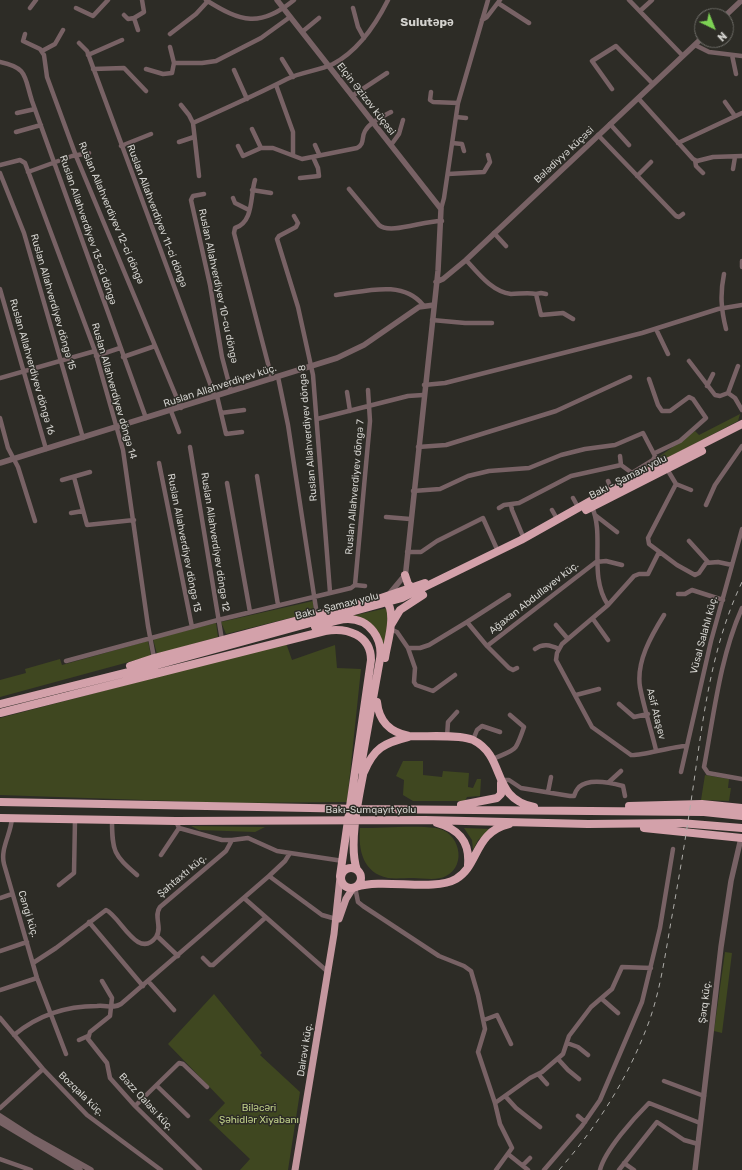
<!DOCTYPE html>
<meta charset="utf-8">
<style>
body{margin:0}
#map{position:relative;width:742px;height:1170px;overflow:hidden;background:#2d2c26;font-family:Rubik,sans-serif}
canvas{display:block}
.north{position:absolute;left:694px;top:8px;width:40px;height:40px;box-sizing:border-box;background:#2d2c26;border:1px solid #6f6e69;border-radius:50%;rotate:137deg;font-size:11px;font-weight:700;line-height:16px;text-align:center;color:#d3d2ce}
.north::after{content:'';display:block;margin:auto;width:14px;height:18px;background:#7dd154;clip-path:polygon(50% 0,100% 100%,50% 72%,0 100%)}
</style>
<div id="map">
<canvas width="742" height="1170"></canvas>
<div class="north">N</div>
</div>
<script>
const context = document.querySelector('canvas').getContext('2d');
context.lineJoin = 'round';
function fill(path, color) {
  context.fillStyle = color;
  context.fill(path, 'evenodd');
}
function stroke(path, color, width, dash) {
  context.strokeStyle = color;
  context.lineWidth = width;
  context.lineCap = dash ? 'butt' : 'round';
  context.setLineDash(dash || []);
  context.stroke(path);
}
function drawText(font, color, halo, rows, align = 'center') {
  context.font = font + ' Rubik,sans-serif';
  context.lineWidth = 3;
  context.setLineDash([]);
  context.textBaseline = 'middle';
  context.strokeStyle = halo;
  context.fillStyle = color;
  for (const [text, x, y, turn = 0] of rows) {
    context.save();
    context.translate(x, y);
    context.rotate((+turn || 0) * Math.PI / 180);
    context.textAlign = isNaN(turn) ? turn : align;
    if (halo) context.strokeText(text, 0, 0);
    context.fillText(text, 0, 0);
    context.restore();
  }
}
fill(new Path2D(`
 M740,414L738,421L643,471L642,469L695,431L699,435Z
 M313,601L314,612L226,634L221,622Z
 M387,608L388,618L384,648L380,636L347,617Z
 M216,623L218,637L157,654L153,639Z
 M148,641L151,656L0,697V680L26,673L25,669L60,659L62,665Z
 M286,643L292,660L335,645L337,668L361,669L347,802L231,803L0,795V718Z
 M403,761H423V775L442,777L443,771L469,773L468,787L473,788L477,779H481L480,796L467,797L465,801H413L403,795L404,780L396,776Z
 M705,775L729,779L728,788H731L729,801L701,800Z
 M191,826L265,827L255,832L199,830Z
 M360,828C382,828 415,825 436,828C459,831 468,865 446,876C437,881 423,878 413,878C405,878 396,879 388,878C363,873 358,850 360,828Z
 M464,828L491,829L478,840L473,850L472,840Z
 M725,952L732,953L722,1033L714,1031Z
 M214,994L262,1053L260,1055L300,1092L288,1170H240L250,1159L209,1120L225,1103L168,1044Z`), '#3f4720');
stroke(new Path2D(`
 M206,0C241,22 260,28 294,0
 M629,0L683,56
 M498,3L529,23
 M30,8L36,0
 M76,8L93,16L108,0
 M353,8L358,27L364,38
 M640,11L652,0
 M124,15L128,19L134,18
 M482,20L487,17L500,0
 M138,30L134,18L144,12L142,0
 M302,32L319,18
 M25,34L23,41L40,49L44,55L47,77L76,156L181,408
 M170,34L196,14L208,1
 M79,43L87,51L215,397
 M695,45L709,52L742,56
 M42,51L55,44L63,30
 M88,55L122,40
 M732,55L736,74
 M282,59L293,77
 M0,62C28,68 24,76 32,101L146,418
 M174,63H202L216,61L261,38L290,17
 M93,69L124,68L146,91
 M146,69L163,74L172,73L174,63L170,47
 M234,70L247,99
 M276,85L293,132V155
 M612,89L592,61L616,46L653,84
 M431,92L430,100L433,102L458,103
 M352,96L387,73
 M638,98L693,159L697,161L713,157L742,156
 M725,102L735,116
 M181,105L189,115L193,123L199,176
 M17,113L35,109
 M456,117L466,118
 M193,123C224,109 256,95 287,79C301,72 318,71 333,64C358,51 376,24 388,0
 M610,124L629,145
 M252,129L261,148
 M16,132L41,125
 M598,135L676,216L679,217L683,214
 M179,142L194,137
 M452,143L462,144L464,151
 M678,143L742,113
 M315,145L319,154
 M391,145L399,134L403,120
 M121,146L151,134
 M238,146L243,156L261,148H273L302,159L357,148C365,144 361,138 365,131C370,122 382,117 391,112
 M695,160L696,166L703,173
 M0,165L20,160L25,163L95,351L123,450L148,626L154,658
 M733,169L735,157
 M28,172L72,156L89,153
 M0,173L24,233L83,438
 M448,174L484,172L490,162L488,155
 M637,176L651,162
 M300,178L319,176L318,168L313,157
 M255,180C250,196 254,222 235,228L234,233L272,379
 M349,189L379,225C390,235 425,220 442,221
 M252,190L271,193
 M204,194L193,196L191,200L210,285L222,357L231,391
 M233,198L235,203L249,210
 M441,209L444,198L458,103L488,0
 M294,216L298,223L296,227L279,236L277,239L298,307L313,375L330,592
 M494,233L506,246
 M466,260C478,273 492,292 511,294C519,294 528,292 536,294L541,315L563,313L573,319
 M742,261V267
 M724,274C720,294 721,309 726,329
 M0,289L46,449
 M536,294L541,293L546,294
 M336,295C364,292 402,279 423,305
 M432,320L465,323H492
 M656,329L668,354
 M96,356L120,348
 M123,357L155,346
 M689,361L715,395L720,396L728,393
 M738,366L728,393L735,398L742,410
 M278,377L288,425L317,615
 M0,378L95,351
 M649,379L658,405L662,411H670L689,397L693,399L706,418L680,441L655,453
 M424,385L445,383L642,333L718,309L742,305
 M707,386L713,374
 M347,392L350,411
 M217,396L226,434L242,432
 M171,411L179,432
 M221,413L244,410
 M0,418L8,448L18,467L35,521
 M317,419L408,396L423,395
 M190,447L222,640
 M418,447L446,445L556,411L630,377
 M620,456L621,465
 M159,463L192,627
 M667,469L676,484L648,538L649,544L677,565L695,575L699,573L706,563L718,562L732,565
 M257,476L278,605
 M74,477L87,525L134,520
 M62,480L90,472
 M608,481L612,490
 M227,483L250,612
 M676,484L691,490
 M413,491L440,489L468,476L489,471L529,468L561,455L585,449L615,445L643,433L655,456L653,460L632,473
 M573,498L578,507
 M511,505L512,510L522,534
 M706,505L715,485L742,446
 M592,507C605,536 588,575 608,605L562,644L557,653L556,660L592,727L631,755C637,757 674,746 686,746
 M499,508L504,505L519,503L571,476L621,465L632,473
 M552,510L556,517
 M71,513L83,511
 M595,515L617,532
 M386,517L410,519
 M689,541L708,562
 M407,552H421L437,541L483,518L496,547
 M355,585L370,421L368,390
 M678,594H685L692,590L723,600
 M608,605L634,576L639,574H648L659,552
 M742,608C720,657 714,714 704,767L708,773L742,779
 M593,619L608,640
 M467,622L509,595
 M556,625L568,639
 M390,629L397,632L408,648H420L429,645L467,622L487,646L596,562L606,561L622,565
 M487,646L509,668L513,670L517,668
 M408,648L415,668L414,682L416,685L433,691L455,675
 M535,649C543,643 550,645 559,649
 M66,661L218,620L351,588L355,585L365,586
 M576,695L599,689
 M619,704L634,717L648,714
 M447,737L448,722L457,712
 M473,740L477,730L482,726L500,732
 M656,750C651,729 644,708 640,687C636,662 651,636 664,615
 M493,759C517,748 515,753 524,727L510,715
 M681,772L711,641L742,529
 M501,780H509L521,788L570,796H574C575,793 577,789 579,787C589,778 612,783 623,786L625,796
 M609,782L621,771
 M548,792L551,777
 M12,818C11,834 0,849 4,864L37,978L66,1054
 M112,820C112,852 114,855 137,875
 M176,821L179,828L222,840H232
 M161,855L179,828
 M269,876L285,861L290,853
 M59,885L74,873L75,820
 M355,887L358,902L363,906L439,956L464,966L471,971L478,995L485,1029L478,1052L495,1103L500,1124L512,1148L496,1170
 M0,898L12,894
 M244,898L328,972
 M89,922L143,986
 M157,936L178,956
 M0,951L27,942
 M203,958L210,965H213L265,918
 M33,963L56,948L106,910C120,916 138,961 156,937C163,928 153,916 160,907L226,851L232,840L248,838L277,851L343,861
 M102,981L112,998L110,1016L90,1032L88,1039L107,1063L110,1078L135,1106L200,1170
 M148,981L174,1010
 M0,990L37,978
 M602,999L618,1013
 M0,1018L43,1069L87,1115L161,1170
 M484,1020L497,1015L511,1044
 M14,1035C38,1015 67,1006 97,1006C107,1005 113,1009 121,1004L269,876L322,915L336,919
 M79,1040L88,1036
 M567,1043L578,1047L588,1055
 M558,1059L568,1070L579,1079
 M538,1074L547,1084
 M664,1081L704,1096
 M157,1086L188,1116
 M506,1097L516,1108L540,1127
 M495,1103L530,1078L542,1072L563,1054L569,1036L591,1007L612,989L622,967L651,968
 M135,1106L179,1063L183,1064L207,1087
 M0,1108L43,1069
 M578,1116L585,1122
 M508,1154L528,1170
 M0,1159L31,1170
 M624,1163L634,1170
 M523,1165L530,1158
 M544,1170L582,1126L600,1100L642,1002L660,928L673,849
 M600,1170C605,1150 634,1118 649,1103L700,1123
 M619,1170L657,1122L684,1140L698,1144`), '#786265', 4.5);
stroke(new Path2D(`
 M277,0L441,209L438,271L405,579
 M725,16L742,0
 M436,282L443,279L466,260L702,38
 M0,463L337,358L364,345L419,307L434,305
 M390,593L405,575
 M0,1116L34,1138L91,1170
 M0,1122L80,1170
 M695,1170L721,947L731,881L741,838`), '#786265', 5.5);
stroke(new Path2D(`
 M339,919L346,899L353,888
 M295,1170L334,934L340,877`), '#c4979f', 7);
stroke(new Path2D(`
 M586,510L702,451
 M405,575L408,584L413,588
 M391,625L400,610L423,595
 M315,627C325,624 337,619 348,619C370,619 383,639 380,659L362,760L363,775
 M385,658C387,643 398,611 385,600
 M130,666L154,658L378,599L425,583
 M377,702C379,722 390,732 409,736C424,737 461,734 473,740C507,757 490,798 534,807
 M0,704L157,665L402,598L521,540L594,499L742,424
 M0,713L325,631C347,627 371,635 371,660L340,876
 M364,772C374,748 384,743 408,737
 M0,802L361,809L704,812L742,816
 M461,805L497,798L501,794V783
 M629,806L702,804L742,808
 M0,818L176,821L425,820L588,824L680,823L742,828
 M437,823C459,829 470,842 468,865
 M644,828L742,838
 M341 878a10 10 0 1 1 20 0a10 10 0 1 1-20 0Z
 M357,870C348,845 359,796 364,770
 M356,887C384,878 433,892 456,879C479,866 474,832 509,824`), '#d3a1aa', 8);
stroke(new Path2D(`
 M559,1170C595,1129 625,1083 645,1032C660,996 665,955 672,916C681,867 689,817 696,767C705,704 714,641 742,582`), '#aeada9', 1, [5, 5]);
drawText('10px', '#d3d2ce', '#2d2c26', [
 ["Elçin Əzizov küçəsi",366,99,52],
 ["Bələdiyyə küçəsi",564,155,-43],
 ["Ruslan Allahverdiyev 12-ci döngə",111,213,67],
 ["Ruslan Allahverdiyev 11-ci döngə",157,216,69],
 ["Ruslan Allahverdiyev 13-cü döngə",88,230,71],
 ["Ruslan Allahverdiyev 10-cu döngə",218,286,78],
 ["Ruslan Allahverdiyev döngə 15",53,302,74],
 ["Ruslan Allahverdiyev döngə 16",32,367,74],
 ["Ruslan Allahverdiyev küç.",220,386,-18],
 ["Ruslan Allahverdiyev döngə 14",114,391,74],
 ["Ruslan Allahverdiyev döngə 8",308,433,-95],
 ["Bakı - Şamaxı yolu",628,477,-27],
 ["Ruslan Allahverdiyev döngə 7",355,487,-85],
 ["Ruslan Allahverdiyev döngə 12",215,542,81],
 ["Ruslan Allahverdiyev döngə 13",184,543,79],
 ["Ağaxan Abdullayev küç.",534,598,-38],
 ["Bakı - Şamaxı yolu",337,606,-14],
 ["Vüsal Salahlı küç.",704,635,-75],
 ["Asif Ataşev",656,714,76],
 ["Bakı-Sumqayıt yolu",371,810],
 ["Şahtaxtı küç.",182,876,-40],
 ["Cəngi küç.",28,914,73],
 ["Şərq küç.",705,1002,-83],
 ["Dairəvi küç.",305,1050,-81],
 ["Bozqala küç.",81,1094,44],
 ["Bəzz Qalası küç.",146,1102,47]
]);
drawText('10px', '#c0d089', '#2d2c26', [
 ["Biləcəri",259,1108],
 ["Şəhidlər Xiyabanı",259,1120]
]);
drawText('bold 12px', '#d3d2ce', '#2d2c26', [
 ["Sulutəpə",427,23]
]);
</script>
